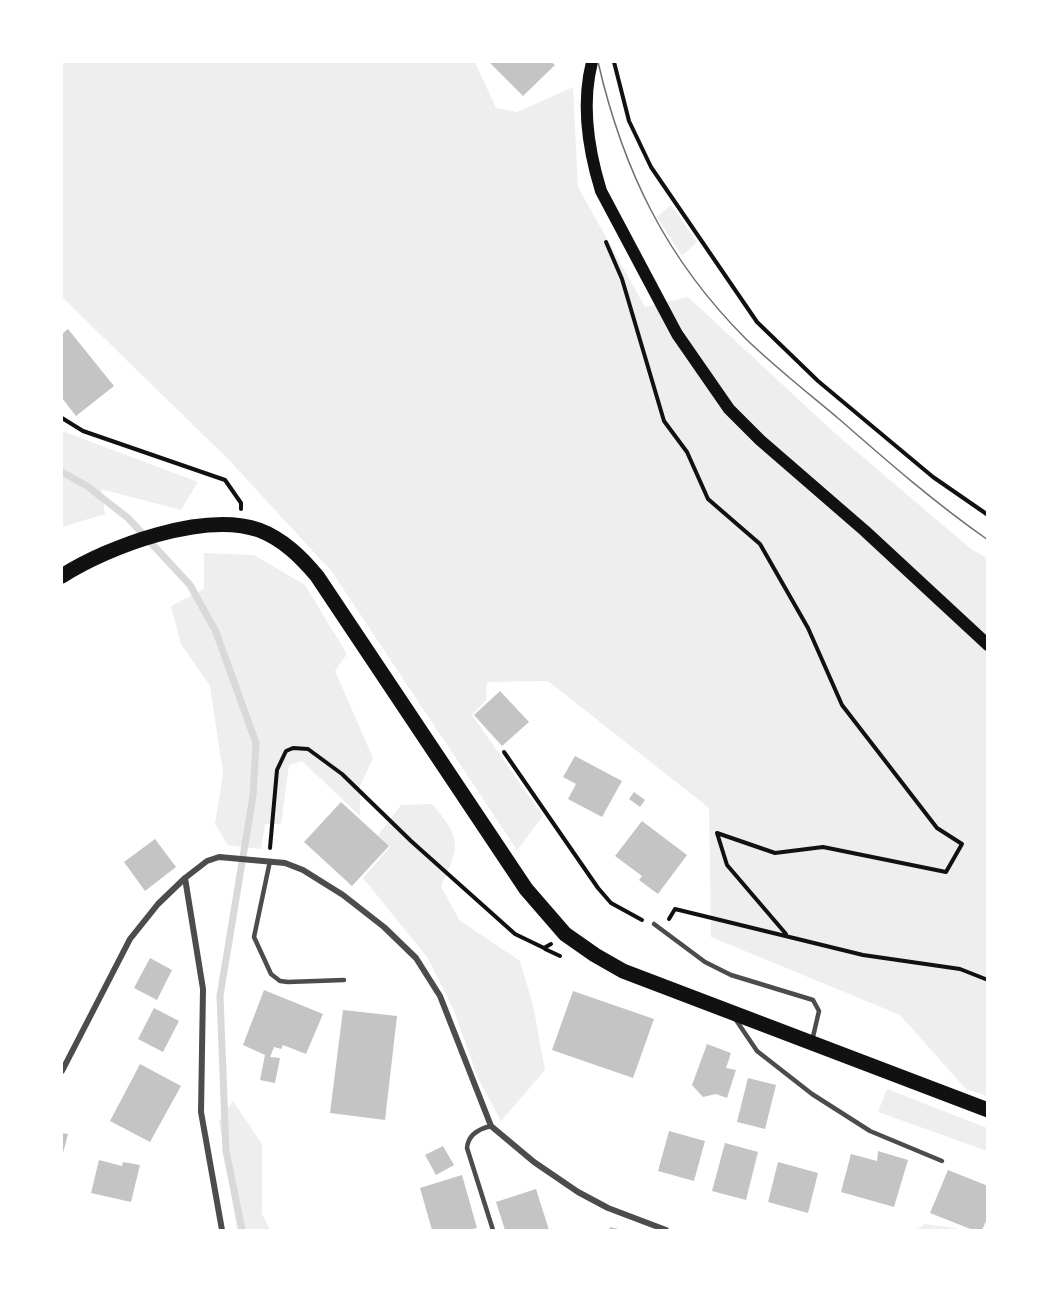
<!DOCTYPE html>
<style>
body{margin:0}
#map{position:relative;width:1049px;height:1292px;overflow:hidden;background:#fff;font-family:"Source Sans 3",sans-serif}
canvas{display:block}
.frame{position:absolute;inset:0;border:63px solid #fff;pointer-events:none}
</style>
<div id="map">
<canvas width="1049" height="1292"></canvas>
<div class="frame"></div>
</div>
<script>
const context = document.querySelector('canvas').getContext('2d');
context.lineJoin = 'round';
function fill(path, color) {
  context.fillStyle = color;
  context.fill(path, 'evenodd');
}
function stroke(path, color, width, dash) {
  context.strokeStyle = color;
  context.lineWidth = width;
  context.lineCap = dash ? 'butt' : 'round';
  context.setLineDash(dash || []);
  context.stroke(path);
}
fill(new Path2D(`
 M62,62H475L496,108L517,112L573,87L578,187L645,307L688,297L837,435L971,549L987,558V1096L966,1089L900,1015L711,937L709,808L548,681L487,682L486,700L472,715L543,816L517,850L332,572L229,460L62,297Z
 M671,205L697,242L682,256L657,217Z
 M62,431L198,482L181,510L101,489L105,514L62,527Z
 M204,553L254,555L305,585L347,654L335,671L373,758L360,786V816L302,761L289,765L281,824H265L261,849L228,845L215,824L223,773L210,686L181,644L171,606L204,589Z
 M432,804C462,839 460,846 441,886L459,920L520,961L533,1005L545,1070L501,1121L478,1078L453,1008L427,957L363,878L390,847L378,835L401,805Z
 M887,1089L987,1128V1151L878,1112Z
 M233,1101L262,1144V1214L270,1230H237L219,1121Z
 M925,1224L968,1230H916Z`), '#eee');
stroke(new Path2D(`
 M62,472L87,486L128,518L190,585L216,632L256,743L253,796L220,996L226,1151L242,1230`), '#d9d9d9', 7);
fill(new Path2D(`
 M489,62H551L555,65L523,96Z
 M68,329L114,386L76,416L62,398V334Z
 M500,691L529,722L502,746L474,715Z
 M575,756L622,781L602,817L568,799L576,784L563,777Z
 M634,792L645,800L640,807L629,799Z
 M341,802L389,846L352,886L304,842Z
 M642,821L687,855L658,894L639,880L642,876L615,856Z
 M155,839L176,867L145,891L124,862Z
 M150,958L172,970L157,1000L134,988Z
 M264,990L323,1014L306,1054L283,1045L281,1049L274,1047L270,1057L280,1058L275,1083L260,1080L265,1055L243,1045Z
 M573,991L654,1019L633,1078L552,1050Z
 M154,1008L179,1021L163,1052L138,1039Z
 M343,1010L397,1016L385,1120L330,1113Z
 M707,1044L731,1053L726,1068L736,1070L727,1098L716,1094L703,1097L692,1085Z
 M140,1064L181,1086L150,1142L110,1121Z
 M748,1078L776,1085L765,1129L737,1122Z
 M669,1131L705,1141L694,1181L658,1171Z
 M62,1133L68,1134L62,1157Z
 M725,1143L758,1152L746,1200L712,1191Z
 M443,1146L454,1165L436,1175L425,1155Z
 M878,1151L908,1160L894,1207L841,1192L851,1154L877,1161Z
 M99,1160L122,1166L123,1162L140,1165L131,1202L91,1193Z
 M778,1162L818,1173L808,1213L768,1202Z
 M948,1170L988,1186V1217L982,1230H973L930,1213Z
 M462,1175L477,1228L468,1230H432L420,1188Z
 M536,1189L549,1230H505L496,1202Z
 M610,1227L623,1230H609Z`), '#c4c4c4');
stroke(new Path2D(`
 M614,62L629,121L651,167L757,322L818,381L933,477L988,515
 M606,242L622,279L664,421L687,452L708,499L760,544L808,628L842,705L937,828L962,844L946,872L823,847L775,853L717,833L727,865L786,934
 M62,418L83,431L225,480L241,503V509
 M504,752L598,888L611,903L642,920
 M270,848L277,770L286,751L293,748L308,749L342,774L411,841L515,934L544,948L551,944
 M669,919L675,909L863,955L960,969L988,980
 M545,949L560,956`), '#111', 4);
stroke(new Path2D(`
 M270,861L254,937L271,974L280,981L288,982L344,980
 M654,924L705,962L731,975L813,1000L819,1011L812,1041
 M736,1020L757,1051L812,1094L870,1131L942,1161
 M491,1126C478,1129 468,1135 467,1148L493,1230`), '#4c4c4c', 4.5);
stroke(new Path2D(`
 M185,878L203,989L201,1112L222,1230
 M62,1071L130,939L158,904L185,878L207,861L219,857L285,863L303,870L343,895L384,927L416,958L440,996L491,1126L534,1162L578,1192L608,1208L666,1230`), '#4c4c4c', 6);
stroke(new Path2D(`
 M592,62C581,105 588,149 601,191L677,334L729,409L760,440L865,531L988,645`), '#111', 12);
stroke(new Path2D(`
 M62,576C109,546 204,511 259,530C283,539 301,557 317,576L526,889L565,934L595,955L623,971L988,1110`), '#111', 15);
stroke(new Path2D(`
 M598,62C623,170 666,259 746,339C775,367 808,393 839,419C887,461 935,503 988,540`), '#707070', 1.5);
</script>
